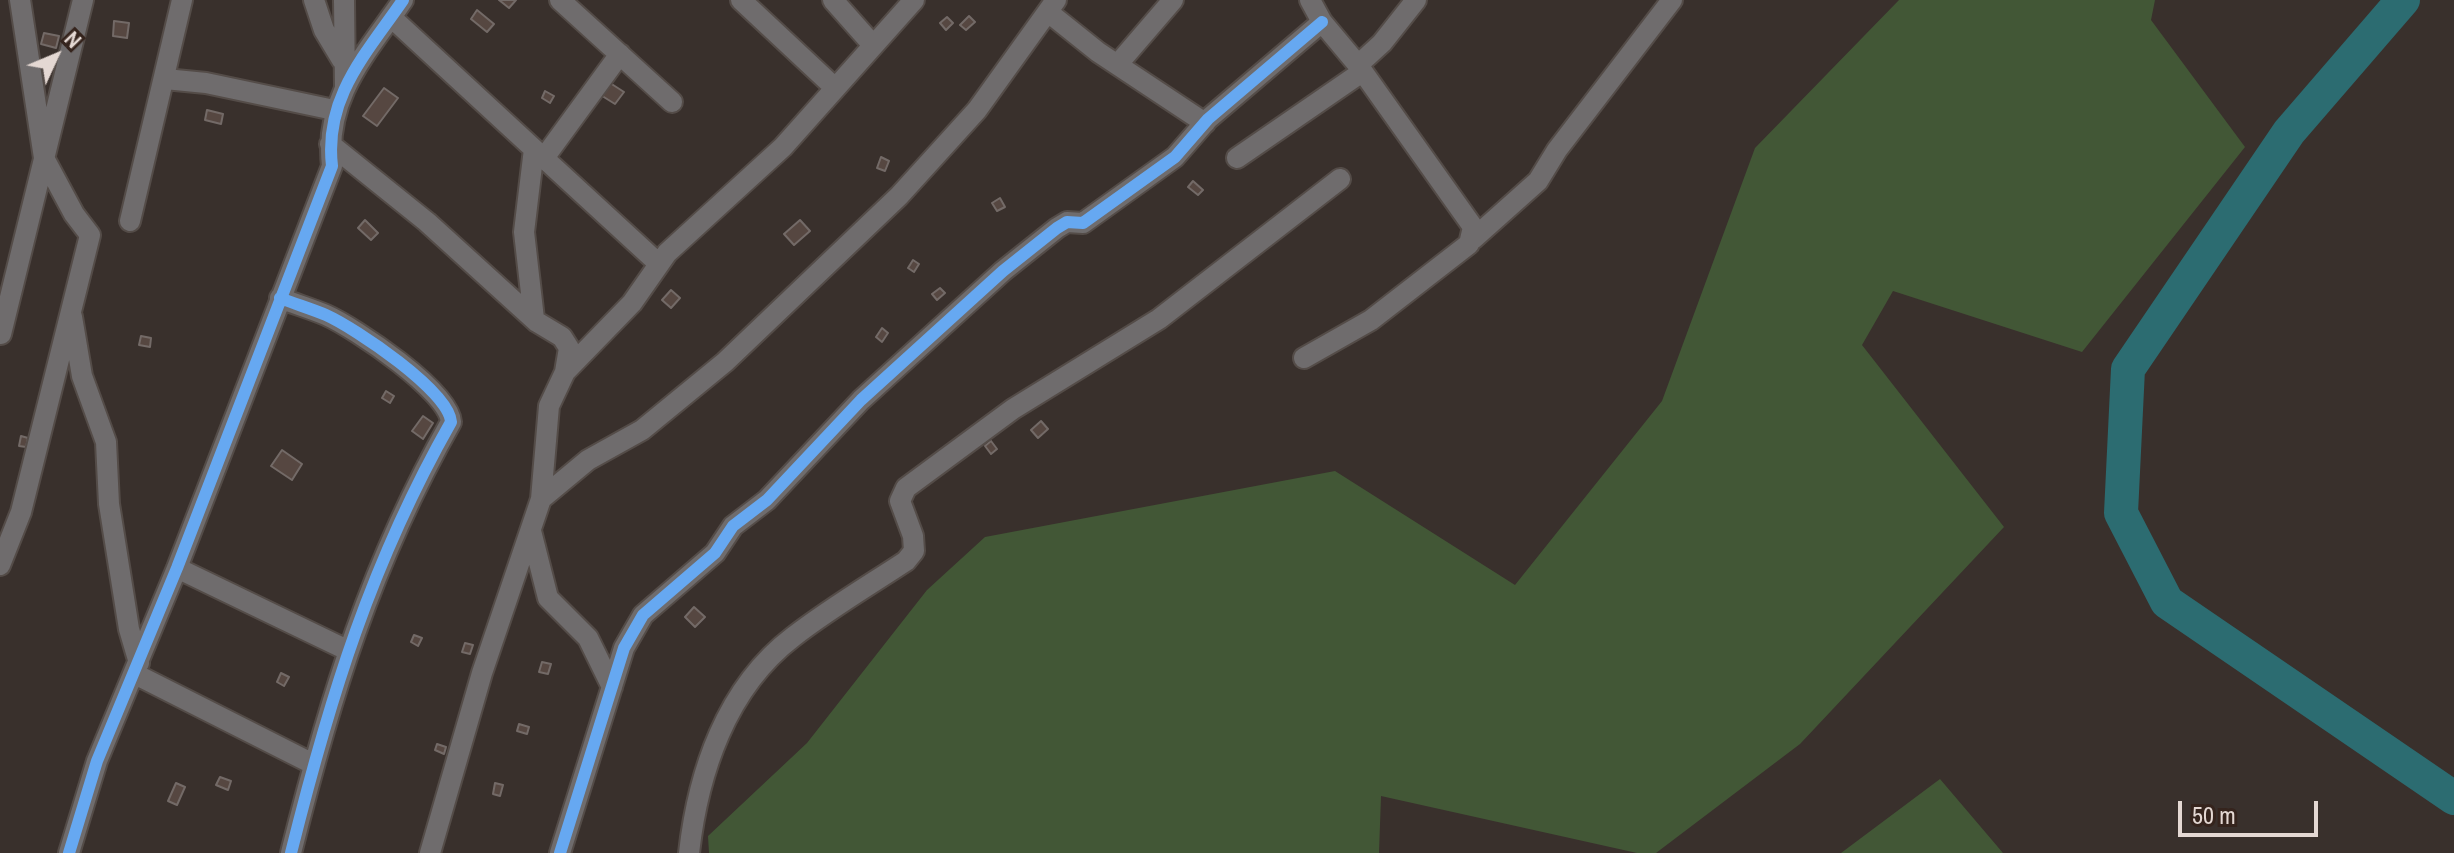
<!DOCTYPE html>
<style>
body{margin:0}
#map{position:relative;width:2454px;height:853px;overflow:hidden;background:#39302c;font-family:"Archivo Narrow",sans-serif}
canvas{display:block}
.north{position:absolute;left:16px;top:16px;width:80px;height:80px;-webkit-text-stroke:6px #35241d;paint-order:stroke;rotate:46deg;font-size:22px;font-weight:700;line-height:32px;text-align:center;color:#e4d8d3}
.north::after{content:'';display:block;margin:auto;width:28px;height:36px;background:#e4d8d3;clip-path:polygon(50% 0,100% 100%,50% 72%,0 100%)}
.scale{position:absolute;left:2178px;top:801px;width:140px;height:36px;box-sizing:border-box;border:4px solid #e4d8d3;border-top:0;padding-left:10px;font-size:24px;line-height:28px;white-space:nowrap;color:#e4d8d3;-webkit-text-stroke:6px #35241d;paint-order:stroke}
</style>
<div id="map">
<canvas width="2454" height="853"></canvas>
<div class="north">N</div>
<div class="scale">50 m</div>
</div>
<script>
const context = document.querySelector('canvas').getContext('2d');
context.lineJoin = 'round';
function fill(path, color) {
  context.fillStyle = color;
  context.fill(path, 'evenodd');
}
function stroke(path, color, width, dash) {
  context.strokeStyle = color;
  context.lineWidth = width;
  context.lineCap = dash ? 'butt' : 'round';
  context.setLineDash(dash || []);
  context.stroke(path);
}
fill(new Path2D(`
 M1899,0H2155L2151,20L2245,147L2082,352L1893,291L1862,345L2004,527L1800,744L1656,853H1637L1381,796L1379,853H709L708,836L807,743L927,590L985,537L1335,471L1515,585L1662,401L1755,148Z
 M1940,779L2003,853H1841Z`), '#425736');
stroke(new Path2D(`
 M2403,0L2289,132L2128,369L2121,513L2167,602L2454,798`), '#2c6c71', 34);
const building = new Path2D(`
 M499,0H516L509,8Z
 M477,10L494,24L487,32L471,19Z
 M969,16L975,22L966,30L960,25Z
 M947,17L953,23L946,30L940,23Z
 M114,21L129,23L127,38L113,36Z
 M44,33L59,36L56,48L41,44Z
 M607,81L624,92L615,104L599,94Z
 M384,88L398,98L377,126L363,116Z
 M545,91L554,96L550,103L542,98Z
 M207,110L223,114L221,124L205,120Z
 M881,157L889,161L885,171L877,168Z
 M1193,181L1203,190L1198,195L1188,187Z
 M1000,198L1005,207L997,211L992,203Z
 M365,220L378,233L371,240L358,228Z
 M800,220L810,231L794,245L784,234Z
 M913,260L919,264L914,272L908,268Z
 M940,288L945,293L937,300L932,294Z
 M671,290L680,298L671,308L662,300Z
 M882,328L888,333L882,342L876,337Z
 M141,336L151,338L150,347L139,345Z
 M386,391L394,396L390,403L382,398Z
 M423,416L433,423L423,439L412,431Z
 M1041,421L1048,429L1038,438L1031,430Z
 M21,436L28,438L26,447L19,446Z
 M991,441L997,449L991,454L985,446Z
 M282,450L302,464L292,480L271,466Z
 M694,607L705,617L695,627L685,617Z
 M414,635L422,638L418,646L411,642Z
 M465,643L473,645L470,654L462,652Z
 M542,662L551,664L548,674L539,672Z
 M281,673L289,677L284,686L277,682Z
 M519,724L529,727L527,734L517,731Z
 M437,744L446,747L444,754L435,750Z
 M220,777L231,781L228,790L216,785Z
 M176,783L185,787L177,805L168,801Z
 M495,783L503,785L500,796L493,794Z`);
fill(building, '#564741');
stroke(building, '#736a67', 2);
const street = new Path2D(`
 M314,0L324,30L342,60
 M344,0L345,88
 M560,0L672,102
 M741,0L834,87
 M833,0L872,44
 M1048,12L1098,52L1205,123
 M391,17L534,149L524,232L534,319
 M1118,64L1173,0
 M1358,65L1382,43L1416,0
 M165,79L206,83L334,110
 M330,144L427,222L537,322L562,337L569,348L565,372L549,406L541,499L482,673L430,853
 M534,149L659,264
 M544,158L620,54
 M1237,158L1362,72
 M130,221L182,0
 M1473,239L1538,181L1557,150L1672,0
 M280,298C295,304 312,309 326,315C355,328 449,391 451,422C371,563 330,697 291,853
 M72,317L82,376L106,442L109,504L129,629L139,663
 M1,334L83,0
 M1304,358L1371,320L1469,244L1473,227L1358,65L1322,22L1310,0
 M565,372L632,303L667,253L783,147L914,0
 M541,499L588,460L642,430L725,362L899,196L977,110L1056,0
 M531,531L548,598L588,638L612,687
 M0,565L21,512L90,235L74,214L44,158L20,0
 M177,568L347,650
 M135,674L313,764
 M69,853L97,761L177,568L332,166C324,97 366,54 403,0
 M560,853L624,648L643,615L715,553L733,526L767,500L861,400L1003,271L1057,228L1067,222L1083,223L1175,157L1208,119L1322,22
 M689,853C698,773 726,688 793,637C829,609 868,586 906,561L914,551L913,536L900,501L906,488L1013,409L1159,319L1340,179`);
stroke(street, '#544c48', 24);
stroke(street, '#6f6c6d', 20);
stroke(new Path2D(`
 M280,298C295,304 312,309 326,315C355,328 449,391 451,422C371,563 330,697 291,853
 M69,853L97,761L177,568L332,166C324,97 366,54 403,0
 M560,853L624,648L643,615L715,553L733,526L767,500L861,400L1003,271L1057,228L1067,222L1083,223L1175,157L1208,119L1322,22`), '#66a8f1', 12);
</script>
